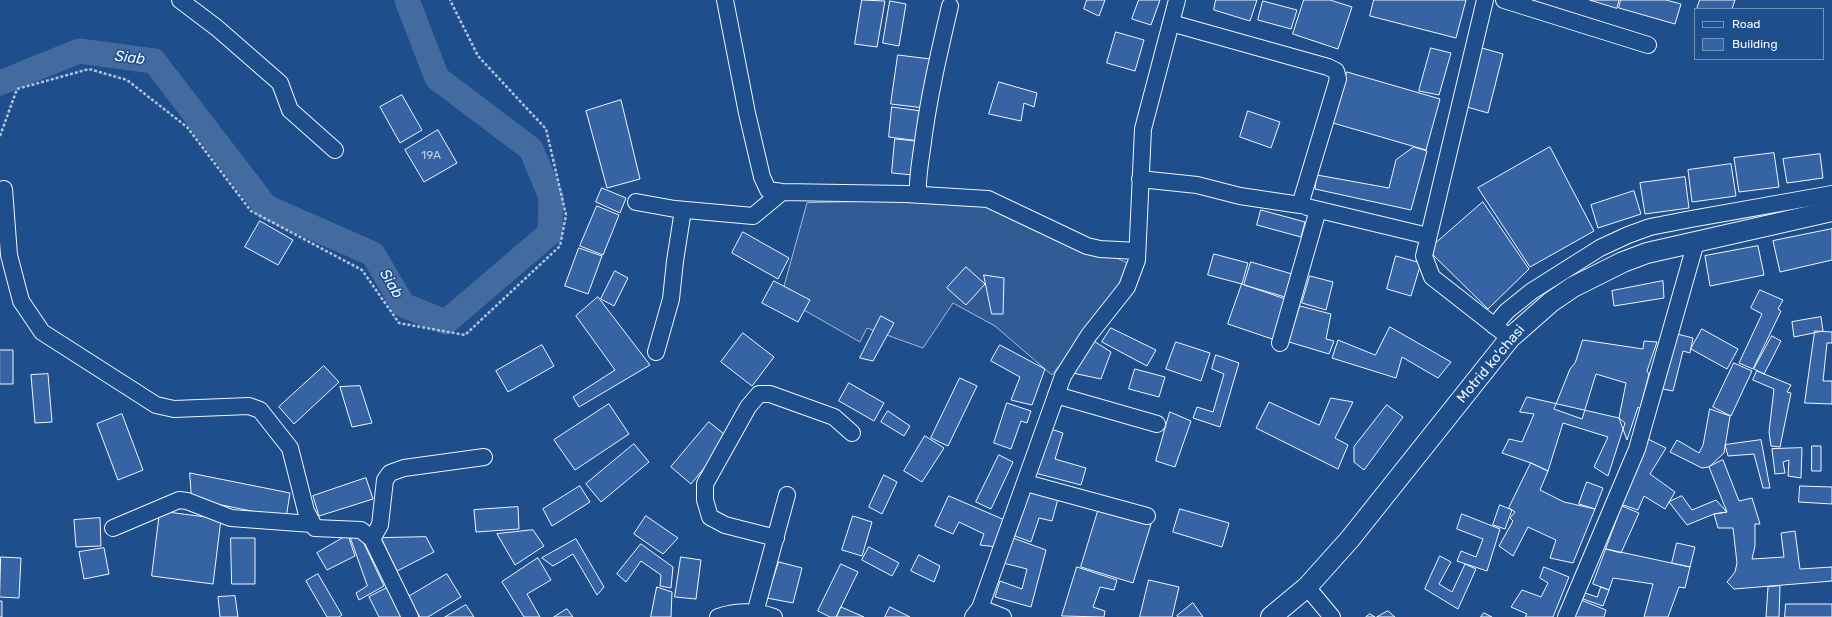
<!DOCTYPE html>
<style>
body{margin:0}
#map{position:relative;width:1832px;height:617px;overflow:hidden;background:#1f4e8c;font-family:Rubik,sans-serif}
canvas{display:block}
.legend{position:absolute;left:1694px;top:8px;width:130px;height:52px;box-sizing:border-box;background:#1f4e8c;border:1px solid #7391ba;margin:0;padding:5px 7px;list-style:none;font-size:12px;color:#f2f6ff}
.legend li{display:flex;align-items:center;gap:8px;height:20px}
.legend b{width:20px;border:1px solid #7391ba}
</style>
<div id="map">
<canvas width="1832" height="617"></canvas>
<ul class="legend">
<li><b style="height:5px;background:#1f4e8c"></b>Road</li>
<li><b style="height:11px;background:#3563a3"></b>Building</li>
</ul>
</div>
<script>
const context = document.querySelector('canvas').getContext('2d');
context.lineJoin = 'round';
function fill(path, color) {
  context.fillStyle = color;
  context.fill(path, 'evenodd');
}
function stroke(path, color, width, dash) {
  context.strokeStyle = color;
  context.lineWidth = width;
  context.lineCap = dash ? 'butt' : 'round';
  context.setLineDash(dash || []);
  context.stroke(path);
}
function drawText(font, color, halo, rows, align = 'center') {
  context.font = font + ' Rubik,sans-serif';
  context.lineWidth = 3;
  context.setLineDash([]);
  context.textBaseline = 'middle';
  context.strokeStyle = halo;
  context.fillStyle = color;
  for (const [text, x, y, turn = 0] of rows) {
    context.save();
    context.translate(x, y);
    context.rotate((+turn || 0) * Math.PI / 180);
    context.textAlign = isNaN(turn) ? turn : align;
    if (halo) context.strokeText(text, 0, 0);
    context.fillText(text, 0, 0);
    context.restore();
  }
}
const built = new Path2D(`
 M933,200L992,205L1135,266L1052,375L995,326L953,303L923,348L867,328L860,342L781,297L807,203Z`);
fill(built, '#305b95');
stroke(built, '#a8bbd7', 1);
stroke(new Path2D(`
 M0,83L79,51L154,61L266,207L373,254L403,305L446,322L550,233L551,197L531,149L437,78L407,0`), '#446ba0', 25);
const building = new Path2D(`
 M862,0L885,1L877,47L855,44Z
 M1087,0H1105L1099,16L1084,9Z
 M1139,0H1160L1151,25L1132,19Z
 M1216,0H1257L1250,21L1214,10Z
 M1304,0H1330L1352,7L1338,49L1293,34Z
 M1374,0H1466L1456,38L1370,16Z
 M1590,0H1619L1617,8Z
 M1621,0H1666L1681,4L1675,24L1619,8Z
 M1700,0H1735L1732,9H1697Z
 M890,1L906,4L899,46L883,43Z
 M1263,1L1297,10L1291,29L1258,20Z
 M1116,32L1144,40L1135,71L1107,63Z
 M1431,48L1451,53L1439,95L1419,91Z
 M1482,48L1503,54L1488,113L1467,107Z
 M898,55L930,59L924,108L891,104Z
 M1347,72L1440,99L1426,150L1333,123Z
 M999,82L1037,93L1034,107L1024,103L1021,121L989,114Z
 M402,95L422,130L400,143L380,107Z
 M621,100L640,179L607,188L586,111Z
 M892,107L921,111L919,141L889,137Z
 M1248,111L1280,122L1271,148L1240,137Z
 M438,130L457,163L424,182L405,150Z
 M895,139L917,141L913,175L892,173Z
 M1414,147L1427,151L1411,210L1315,189L1317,175L1389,188L1396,160Z
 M1550,147L1594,231L1530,267L1478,188Z
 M1774,153L1779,187L1739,192L1734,158Z
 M1820,154L1823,178L1787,183L1783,159Z
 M1731,164L1736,196L1692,202L1688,170Z
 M1685,177L1689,208L1645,214L1640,183Z
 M602,188L626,198L620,213L596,202Z
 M1634,191L1641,214L1598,228L1591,205Z
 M1483,202L1529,269L1488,309L1428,250Z
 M597,206L619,215L603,255L580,246Z
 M1261,210L1305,222L1301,237L1257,225Z
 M260,221L293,240L278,265L245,247Z
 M1832,229V260L1780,272L1773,241Z
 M743,232L789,258L778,279L732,253Z
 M1758,246L1764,275L1710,286L1705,256Z
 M579,248L602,256L588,294L565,286Z
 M1214,254L1248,263L1242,284L1208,275Z
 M1396,256L1421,263L1411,296L1387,289Z
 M1251,262L1292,274L1285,297L1244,285Z
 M966,267L985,284L966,305L947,288Z
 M615,271L628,278L614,306L601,299Z
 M984,275L1004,278L1003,314H992Z
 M1310,276L1333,282L1326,310L1302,303Z
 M774,281L810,300L798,322L762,303Z
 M1663,281L1664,298L1614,306L1612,291Z
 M1242,284L1288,300L1275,340L1228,324Z
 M1760,290L1783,300L1778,309L1781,311L1753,369L1739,363L1762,314L1751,308Z
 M598,297L650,365L579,407L573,397L615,370L576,316Z
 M1300,306L1331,314L1326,339L1334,341L1329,354L1289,342Z
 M881,316L894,323L873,361L860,358Z
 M1821,317L1823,331L1794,337L1792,322Z
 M1390,327L1451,362L1438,378L1402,357L1396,378L1332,358L1338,340L1375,355Z
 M1111,328L1156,350L1147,366L1102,342Z
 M1702,329L1738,349L1727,369L1691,349Z
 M1815,331L1832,332V343H1827L1823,381H1832V404L1805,403Z
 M743,333L774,357L752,386L721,362Z
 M1677,334L1693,338L1690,353L1683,351L1673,391L1663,389Z
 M1772,336L1781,341L1764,374L1754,369Z
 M1089,338L1111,352L1101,379L1068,372Z
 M1583,340L1643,349L1644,341L1657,342L1647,371L1649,374L1640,409L1638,407L1627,440L1619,418L1626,383L1596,374L1582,419L1554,409L1570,369L1575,363Z
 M1176,342L1210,353L1201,381L1166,369Z
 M542,345L554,366L508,392L496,371Z
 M1000,345L1045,369L1032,405L1011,400L1020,377L991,361Z
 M0,350H13V384H0Z
 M1216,355L1239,363L1220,427L1193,418L1197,407L1213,412L1224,374L1212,369Z
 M1734,363L1752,371L1731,416L1713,407Z
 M324,366L339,382L294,424L279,407Z
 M1135,369L1165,377L1159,397L1129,389Z
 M1757,371L1791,385L1787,392L1791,393L1780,447L1771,446L1769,432L1774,389L1753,380Z
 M48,374L52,422L35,423L31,375Z
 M960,378L977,386L948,446L931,438Z
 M849,383L884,403L874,421L839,401Z
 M360,386L372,423L352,427L340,387Z
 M1527,397L1619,418L1625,423L1608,476L1594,467L1608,437L1563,423L1548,471L1531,463L1502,453L1509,439L1522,442L1534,414L1520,412Z
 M1331,398L1353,402L1335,438L1348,445L1338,469L1256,428L1269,402L1319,425Z
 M1007,403L1031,411L1027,423L1021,421L1011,449L994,443Z
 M609,404L629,434L575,470L554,440Z
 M1387,405L1403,417L1364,470L1354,462V447Z
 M1710,409L1730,416L1724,453L1709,467L1702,468L1670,452L1677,440L1699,453L1703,445Z
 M888,411L910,426L904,436L881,422Z
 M1170,412L1191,421L1175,467L1156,461Z
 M122,414L143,470L118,480L97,424Z
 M709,422L729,438L691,484L671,467Z
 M1048,428L1063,433L1055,459L1086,468L1081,485L1035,473Z
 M925,436L944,448L922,482L904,471Z
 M1646,438L1666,448L1650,474L1675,492L1665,509L1644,496L1638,510L1620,504Z
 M1761,440L1770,488H1763L1754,454L1728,456L1725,445Z
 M634,444L649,462L601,502L586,484Z
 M1812,446H1821V471H1812Z
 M1802,448L1801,478L1788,476L1789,460L1783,462L1785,473L1775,474L1772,449Z
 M999,455L1013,462L991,509L976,502Z
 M1723,460L1739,501L1752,498L1760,524H1755V546L1752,559L1784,557L1781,533L1795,531L1800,569L1832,567V581L1734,589L1727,582L1735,572L1737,563L1733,528H1718L1714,514L1727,512L1709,467Z
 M1531,463L1548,471L1540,490L1564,502L1595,509L1573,563L1550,558L1556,540L1528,527L1513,556L1499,546L1513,521L1510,518L1515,512L1509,508Z
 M190,473L290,493L286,518L192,499Z
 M884,475L897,482L882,514L869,507Z
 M366,478L373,499L319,516L313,496Z
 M1587,482L1603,488L1595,509L1579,504Z
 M580,486L590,502L552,526L543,509Z
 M1800,486L1832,487V504L1799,502Z
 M1030,489L1058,499L1052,521L1039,518L1031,542L1015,536Z
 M949,496L1007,521L997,547L980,545L984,534L959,522L953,534L935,526Z
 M1682,496L1692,510L1716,500L1727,512L1714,514L1687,525L1669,502Z
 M1500,505L1512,510L1505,529L1493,525Z
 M1622,506L1639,513L1621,553L1606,549Z
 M518,507L519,529L476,532L474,510Z
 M1099,508L1151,524L1133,583L1081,567Z
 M1180,509L1229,523L1222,547L1173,532Z
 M160,511L221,519L213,584L152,576Z
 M1462,514L1500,529L1487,571L1457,561L1461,551L1476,557L1483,539L1457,529Z
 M646,516L678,538L663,554L634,534Z
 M853,516L872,522L862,556L842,550Z
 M100,518L101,546L76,547L74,520Z
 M533,530L544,546L515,565L497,534Z
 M349,533H359L384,586L359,600L356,593L367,586Z
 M348,535L355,556L327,570L317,553Z
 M426,537L434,552L397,571L381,538Z
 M231,538H255V584H232Z
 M1013,538L1046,550L1031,607L995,597L1000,581L1022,589L1027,569L1003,563Z
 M576,539L604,587L597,595L573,554L553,566L542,558Z
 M1677,543L1695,547L1690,567L1672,563Z
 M641,544L673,567L671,588L660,586L661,575L641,561L626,582L617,574Z
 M869,547L899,563L892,576L862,560Z
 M104,548L109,574L84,579L79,552Z
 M1606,549L1690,567L1685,588L1679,587L1668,617H1644L1653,584L1613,578L1609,590L1593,584Z
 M919,555L940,566L934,582L911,571Z
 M1440,556L1451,562L1439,584L1452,592L1465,564L1476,569L1458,609L1425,589Z
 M1,557L21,558L19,598L0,597Z
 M681,557L701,560L696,599L675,597Z
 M538,558L551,580L527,594L540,617H524L502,582Z
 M779,562L802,568L793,603L767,598Z
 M841,564L858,572L836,617H830L818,611Z
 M1077,567L1117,580L1114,590L1100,587L1093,607L1105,611L1104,617L1062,616Z
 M1544,567L1569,577L1553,617H1525L1527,614L1511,607L1522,590L1541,597L1548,583L1540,578Z
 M318,574L342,615L339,617H327L306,581Z
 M447,574L461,597L428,617H420L408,597Z
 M1149,580L1179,587L1172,617H1140Z
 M1780,586L1779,617H1766L1768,587Z
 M389,587L404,617H379L369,597Z
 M657,587L672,592L671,617H651Z
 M1601,587L1609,590L1603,606L1583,599L1585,593L1597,597Z
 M235,596L238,617H220L218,597Z
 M1581,600L1606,610L1604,617H1574Z
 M0,601H2V617H0Z
 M1193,603L1203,617H1178L1177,616Z
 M1786,604H1832V617H1785Z
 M466,605L474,617H445Z
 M841,607L864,617H837Z
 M890,607L910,617H885Z
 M567,609L573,617H554Z
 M1388,611L1395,617H1377Z
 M1484,613L1492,617H1481Z
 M1370,614L1375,617H1366Z`);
fill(building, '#3563a3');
stroke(building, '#f2f6ff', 1);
const minor = new Path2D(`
 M180,0L217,28L280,83L290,110L335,150
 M725,0L747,113L762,177L768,190L782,192L906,194L988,199L1087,246L1100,249L1137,251
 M1485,0L1424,256L1432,277L1510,338
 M1504,0L1648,45
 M1140,179L1197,185L1240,196L1300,205L1338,79L1336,71L1328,67L1171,23
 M4,189L9,255L21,301L42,332L156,405L174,409L249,406L260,410L290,448L306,511L315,528L361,530L372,539L410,617
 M918,194C917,179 920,164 922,149C928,100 939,53 950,6
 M636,202L675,209L753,216L782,192
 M1307,207L1428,236
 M1494,326L1507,311L1532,291L1600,248L1628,235L1650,227L1691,219L1832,194
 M1280,343L1318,210
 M656,352L671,299L675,261L683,210
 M1056,395L1157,424
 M1026,483L1147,516
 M113,528L179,500L187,501L231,518L312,524
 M776,538L725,525L710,517L705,500V484L748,407L759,394H770L834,417L852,433
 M372,539L380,525L385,480L390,473L404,468L484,457
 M1307,587L1332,617
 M980,608L1063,376L1089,335L1127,287L1137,260L1143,129L1177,0
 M755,613L787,495
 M718,617C736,611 756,611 774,617
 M973,617L980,608L1003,617
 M1566,617L1637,449L1696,242`);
const major = new Path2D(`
 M1271,617L1307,587L1350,539L1510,338L1551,302L1573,287L1623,262L1647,253L1832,211`);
stroke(minor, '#f2f6ff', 18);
stroke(major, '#f2f6ff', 22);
stroke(new Path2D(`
 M0,136L17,89L89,69L127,80L187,127L251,211L362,270L399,323L465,335L560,246L566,215L546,129L478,56L450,0`), '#b3c4dc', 2.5, [3, 2]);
stroke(minor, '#1f4e8c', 16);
stroke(major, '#1f4e8c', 20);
drawText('12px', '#c3d1e8', null, [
 ["19A",431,156]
]);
drawText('14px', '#f2f6ff', '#1f4e8c', [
 ["Motrid ko'chasi",1491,364,-50]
]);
drawText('italic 15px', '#f2f6ff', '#1f4e8c', [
 ["Siab",130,58,7],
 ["Siab",391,284,59]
]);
</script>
